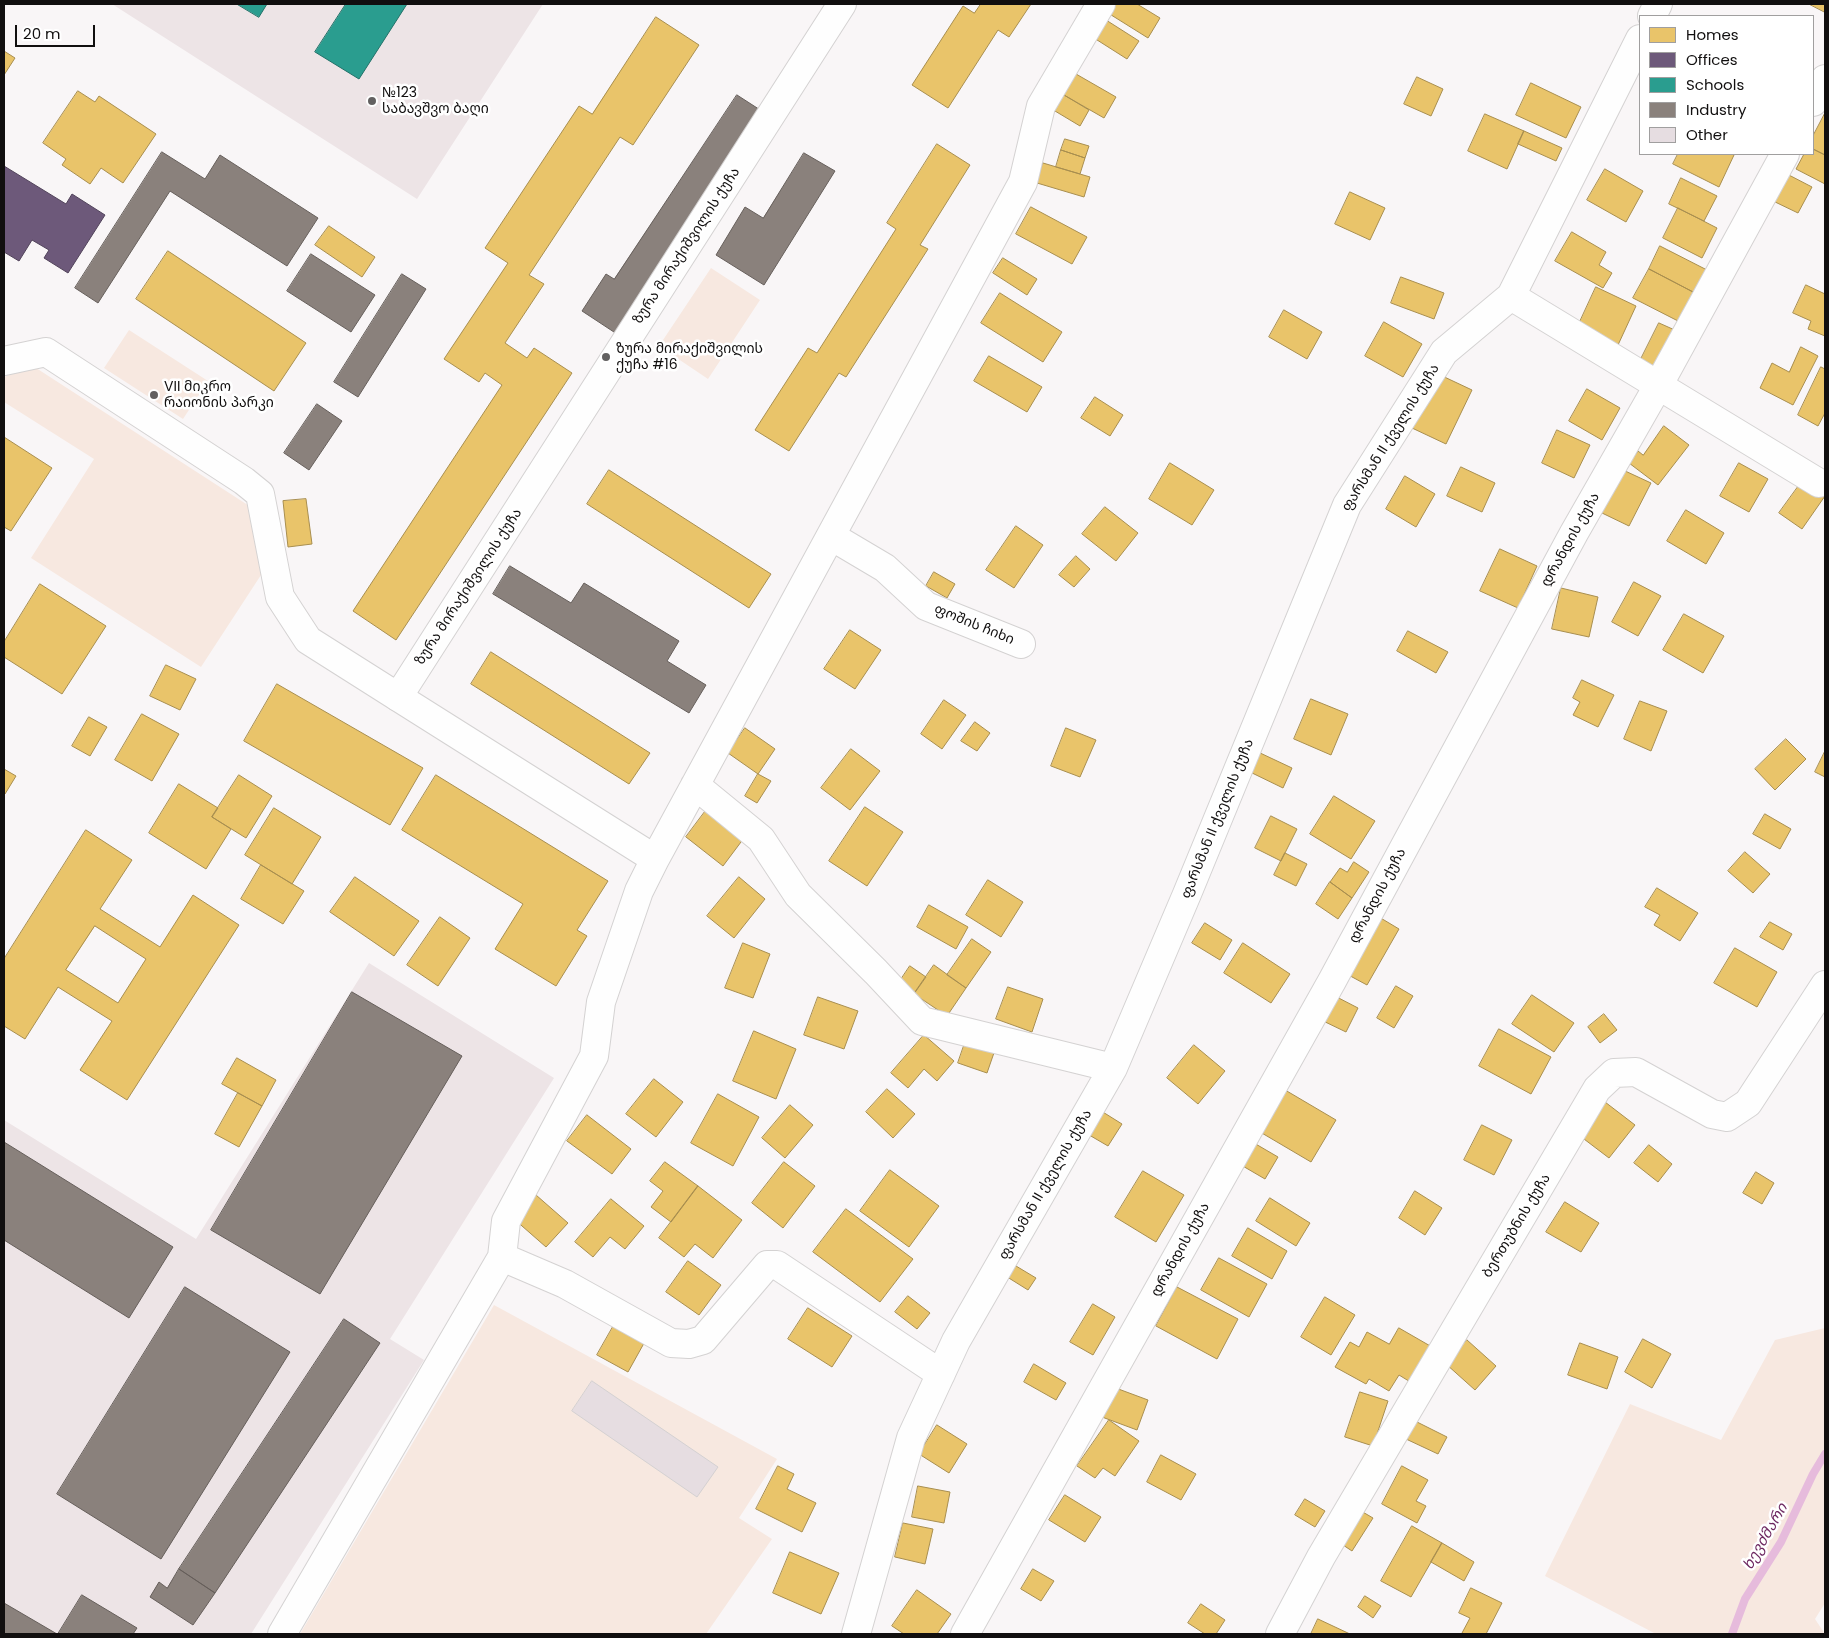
<!DOCTYPE html>
<meta charset="utf-8">
<style>
body{margin:0}
#map{position:relative;width:1829px;height:1638px;overflow:hidden;background:#f9f6f7;font-family:Poppins,sans-serif}
canvas{display:block}
.frame{position:absolute;inset:0;border:5px solid #110f0f;pointer-events:none}
.legend{position:absolute;left:1639px;top:15px;width:175px;height:140px;box-sizing:border-box;background:#fff;border:1px solid #a09f9f;margin:0;padding:6px 9px;list-style:none;font-size:15px;color:#110f0f}
.legend li{display:flex;align-items:center;gap:10px;height:25px}
.legend b{width:25px;border:1px solid #a09f9f}
.scale{position:absolute;left:15px;top:25px;width:80px;height:22px;box-sizing:border-box;border:2px solid #110f0f;border-top:0;padding-left:6px;font-size:15px;line-height:18px;white-space:nowrap;color:#110f0f;-webkit-text-stroke:4px #fff;paint-order:stroke}
</style>
<div id="map">
<canvas width="1829" height="1638"></canvas>
<div class="frame"></div>
<ul class="legend">
<li><b style="height:14px;background:#e9c46a"></b>Homes</li>
<li><b style="height:14px;background:#6d597a"></b>Offices</li>
<li><b style="height:14px;background:#2a9d8f"></b>Schools</li>
<li><b style="height:14px;background:#8a817c"></b>Industry</li>
<li><b style="height:14px;background:#e6dde1"></b>Other</li>
</ul>
<div class="scale">20 m</div>
</div>
<script>
const context = document.querySelector('canvas').getContext('2d');
context.lineJoin = 'round';
function fill(path, color) {
  context.fillStyle = color;
  context.fill(path, 'evenodd');
}
function stroke(path, color, width, dash) {
  context.strokeStyle = color;
  context.lineWidth = width;
  context.lineCap = dash ? 'butt' : 'round';
  context.setLineDash(dash || []);
  context.stroke(path);
}
function drawText(font, color, halo, rows, align = 'center') {
  context.font = font + ' Poppins,"Noto Sans Georgian",sans-serif';
  context.lineWidth = 5;
  context.setLineDash([]);
  context.textBaseline = 'middle';
  context.strokeStyle = halo;
  context.fillStyle = color;
  for (const [text, x, y, turn = 0] of rows) {
    context.save();
    context.translate(x, y);
    context.rotate((+turn || 0) * Math.PI / 180);
    context.textAlign = isNaN(turn) ? turn : align;
    if (halo) context.strokeText(text, 0, 0);
    context.fillText(text, 0, 0);
    context.restore();
  }
}
fill(new Path2D(`
 M112,4H543L417,199Z
 M369,963L554,1078L390,1339L424,1360L251,1634H4V1120L196,1239Z`), '#ede4e6');
fill(new Path2D(`
 M711,268L760,300L708,379L659,346Z
 M129,330L208,381L183,419L104,368Z
 M33,366L257,511L261,575L201,667L31,558L94,459L4,402V377Z
 M494,1305L777,1459L739,1518L772,1539L706,1634H300Z
 M1825,1328V1603L1815,1619L1825,1634H1656L1545,1576L1630,1404L1721,1440L1775,1340Z`), '#f7e8e0');
const homes = new Path2D(`
 M981,4H1031L1009,37L998,30L948,108L912,85L963,6L974,13Z
 M1114,4H1137L1160,18L1148,38L1108,13Z
 M1809,4H1825V12Z
 M656,17L699,45L633,145L620,137L529,275L544,284L505,343L527,358L534,348L572,373L396,640L353,611L502,385L485,373L479,382L444,359L508,263L485,248L579,106L592,114Z
 M1106,20L1139,41L1127,59L1094,38Z
 M4,51L15,58L4,75Z
 M1076,74L1116,97L1104,118L1064,95Z
 M1417,77L1443,89L1431,116L1404,104Z
 M1531,83L1581,107L1566,138L1516,115Z
 M78,91L95,102L99,96L156,134L123,183L101,168L90,184L62,165L66,159L43,143Z
 M1064,95L1089,110L1080,126L1055,111Z
 M1825,113V155L1813,149V136Z
 M1485,114L1524,131L1507,169L1468,151Z
 M1524,131L1562,148L1556,161L1518,144Z
 M1065,139L1089,146L1085,158L1061,150Z
 M937,144L970,165L920,245L928,249L846,377L839,373L789,451L755,430L808,348L817,353L896,229L887,223Z
 M1813,149L1825,155V184L1796,169L1804,154H1813Z
 M1061,150L1085,158L1080,174L1056,167Z
 M1678,154H1732L1734,155L1719,187L1673,164Z
 M1043,163L1090,177L1084,197L1037,183Z
 M1605,169L1643,191L1626,222L1587,200Z
 M1785,173L1812,187L1798,213L1771,200Z
 M1681,178L1717,196L1704,221L1669,204Z
 M1350,192L1385,208L1370,240L1335,224Z
 M1031,207L1087,237L1072,264L1016,234Z
 M1678,208L1717,228L1702,258L1663,238Z
 M329,226L375,257L362,277L315,245Z
 M1572,232L1606,252L1599,265L1612,273L1603,288L1555,261Z
 M1660,246L1707,270L1695,293L1649,269Z
 M168,251L306,343L274,391L136,299Z
 M1003,258L1037,279L1027,295L993,273Z
 M1649,269L1695,293L1680,322L1633,298Z
 M1401,277L1444,293L1434,319L1391,303Z
 M1806,285L1825,294V336L1808,329L1811,321L1793,313Z
 M1596,287L1636,306L1618,345L1578,326Z
 M1000,293L1062,332L1043,362L981,323Z
 M1284,310L1322,332L1307,359L1269,337Z
 M1384,322L1422,344L1403,377L1365,356Z
 M1659,323L1677,331L1657,373L1638,365Z
 M1801,347L1818,356L1793,405L1760,388L1772,363L1789,372Z
 M989,356L1042,387L1027,412L974,381Z
 M1821,367L1825,369V413L1818,426L1798,415Z
 M1438,374L1472,390L1446,444L1412,428Z
 M1587,389L1620,408L1602,440L1569,421Z
 M1095,397L1123,415L1110,436L1081,418Z
 M1664,426L1689,445L1658,485L1629,463L1638,451L1643,455Z
 M1557,430L1590,445L1574,478L1542,463Z
 M4,437L52,468L11,531L4,527Z
 M1170,463L1214,490L1192,525L1149,499Z
 M1739,463L1768,479L1749,512L1720,496Z
 M1461,467L1495,483L1482,512L1447,496Z
 M609,470L771,574L749,608L587,504Z
 M1623,470L1651,483L1629,526L1602,513Z
 M1405,476L1435,494L1416,527L1386,509Z
 M1803,480L1825,496L1802,529L1779,513Z
 M306,499L312,544L288,547L283,501Z
 M1105,507L1138,533L1116,561L1082,534Z
 M1686,510L1724,533L1706,564L1667,541Z
 M1016,526L1043,545L1014,588L986,570Z
 M1500,549L1537,566L1518,608L1480,591Z
 M1076,556L1090,569L1074,587L1059,575Z
 M934,572L955,584L947,598L926,586Z
 M1634,582L1661,596L1638,636L1612,622Z
 M40,584L106,626L62,694L4,657V642Z
 M1561,588L1598,597L1589,637L1552,629Z
 M1684,614L1724,636L1703,673L1663,650Z
 M850,630L881,650L855,689L824,669Z
 M1408,631L1448,652L1436,673L1397,651Z
 M491,652L650,753L629,784L471,684Z
 M166,665L196,679L180,710L150,696Z
 M1582,680L1614,695L1598,727L1573,715L1580,702L1573,698Z
 M277,684L423,768L390,825L244,741Z
 M1311,699L1348,714L1331,755L1294,739Z
 M944,700L966,715L942,749L921,734Z
 M1640,701L1667,711L1651,751L1624,739Z
 M142,714L179,734L152,781L115,760Z
 M89,717L107,727L90,756L72,746Z
 M975,722L990,733L977,751L961,741Z
 M745,728L775,749L758,774L728,753Z
 M1066,728L1096,740L1080,777L1051,766Z
 M1786,739L1806,759L1775,790L1755,769Z
 M851,749L880,771L850,810L821,788Z
 M1825,751V777L1815,772Z
 M1258,752L1292,768L1283,788L1248,771Z
 M4,769L16,776L5,794L4,793Z
 M758,774L771,781L757,803L745,796Z
 M239,775L272,796L246,838L212,817Z
 M436,775L608,881L577,930L587,936L556,986L495,949L523,904L402,830Z
 M179,784L218,808L212,817L231,829L206,869L149,833Z
 M1334,796L1375,821L1351,859L1310,834Z
 M865,807L903,832L867,886L829,861Z
 M274,808L321,837L292,884L245,855Z
 M707,809L744,838L723,866L686,837Z
 M1765,814L1791,829L1780,849L1753,834Z
 M1271,816L1297,829L1281,861L1255,848Z
 M86,830L132,860L100,909L160,947L193,895L239,925L127,1100L80,1070L112,1021L58,987L25,1039L4,1026V959ZM95,926L146,959L118,1003L66,970Z
 M1745,852L1770,874L1753,893L1728,871Z
 M1285,853L1307,864L1296,886L1274,875Z
 M1354,862L1369,872L1352,898L1330,882L1340,868L1347,872Z
 M261,865L304,891L283,924L241,899Z
 M355,877L419,921L394,956L330,912Z
 M739,877L765,899L734,938L707,916Z
 M988,880L1023,902L1001,937L966,915Z
 M1330,882L1352,898L1338,919L1316,904Z
 M1657,888L1698,913L1680,941L1654,925L1660,915L1645,907Z
 M929,905L968,927L956,949L917,927Z
 M1374,914L1399,929L1367,985L1341,971Z
 M440,917L470,938L438,986L407,965Z
 M1770,922L1792,934L1783,950L1760,937Z
 M1205,923L1232,940L1220,960L1192,943Z
 M972,939L991,952L966,988L947,975Z
 M743,943L770,954L753,998L725,988Z
 M1243,943L1290,974L1271,1003L1224,973Z
 M1735,948L1777,972L1757,1007L1714,983Z
 M934,965L966,988L947,1016L914,994Z
 M910,966L926,977L911,998L896,987Z
 M1396,986L1413,996L1394,1028L1377,1018Z
 M1008,987L1043,999L1032,1032L996,1019Z
 M1329,993L1358,1008L1346,1032L1317,1018Z
 M1532,995L1574,1023L1554,1052L1512,1024Z
 M818,997L858,1011L844,1049L804,1035Z
 M1604,1014L1617,1030L1600,1043L1588,1027Z
 M1499,1029L1551,1057L1531,1094L1479,1066Z
 M754,1031L796,1049L776,1099L733,1081Z
 M924,1035L954,1061L937,1081L924,1069L908,1088L891,1073Z
 M967,1037L996,1047L987,1073L958,1063Z
 M1194,1045L1225,1071L1198,1104L1167,1078Z
 M237,1058L276,1080L262,1106L222,1084Z
 M654,1079L683,1102L656,1137L626,1114Z
 M1280,1087L1336,1120L1311,1162L1255,1129Z
 M887,1089L915,1114L893,1138L866,1112Z
 M238,1093L262,1106L239,1147L215,1134Z
 M718,1094L759,1117L733,1166L691,1143Z
 M1605,1102L1635,1125L1609,1158L1580,1136Z
 M790,1105L813,1125L785,1158L762,1138Z
 M1098,1109L1122,1124L1108,1146L1084,1132Z
 M587,1115L631,1149L612,1174L567,1141Z
 M1482,1125L1512,1140L1494,1175L1464,1160Z
 M1254,1143L1278,1157L1265,1179L1241,1165Z
 M1649,1145L1672,1164L1658,1182L1634,1163Z
 M665,1162L698,1186L671,1222L651,1207L663,1191L650,1181Z
 M784,1162L815,1186L783,1228L752,1203Z
 M890,1170L939,1206L909,1247L860,1211Z
 M1143,1171L1184,1195L1156,1242L1115,1217Z
 M1756,1172L1774,1183L1762,1204L1743,1193Z
 M698,1186L742,1220L713,1258L695,1244L684,1257L659,1238Z
 M1415,1191L1442,1208L1425,1235L1399,1218Z
 M536,1195L568,1223L546,1247L514,1219Z
 M1270,1198L1310,1223L1296,1246L1256,1221Z
 M611,1199L644,1226L625,1249L610,1237L593,1257L575,1242Z
 M1565,1202L1599,1223L1581,1252L1546,1232Z
 M846,1209L913,1259L880,1302L813,1252Z
 M1248,1228L1287,1251L1272,1279L1232,1256Z
 M1219,1258L1267,1284L1249,1317L1201,1290Z
 M688,1261L721,1285L699,1315L666,1292Z
 M1011,1263L1036,1278L1028,1290L1004,1275Z
 M1177,1287L1238,1319L1217,1359L1156,1326Z
 M908,1296L930,1313L917,1329L895,1312Z
 M1325,1297L1355,1315L1331,1355L1301,1337Z
 M1093,1304L1115,1317L1093,1355L1070,1342Z
 M808,1308L852,1336L832,1367L788,1339Z
 M618,1318L648,1336L628,1372L597,1355Z
 M1399,1328L1432,1347L1412,1383L1399,1375L1389,1391L1369,1379L1366,1384L1335,1367L1350,1342L1359,1347L1367,1332L1389,1344Z
 M1643,1339L1671,1354L1652,1388L1625,1372Z
 M1467,1340L1496,1366L1475,1390L1446,1364Z
 M1580,1343L1618,1357L1607,1389L1568,1375Z
 M1034,1364L1066,1383L1056,1400L1024,1382Z
 M1113,1387L1148,1400L1137,1430L1102,1417Z
 M1360,1392L1388,1401L1373,1446L1345,1437Z
 M1109,1420L1139,1441L1115,1476L1103,1468L1095,1478L1077,1466Z
 M1415,1421L1447,1437L1438,1454L1406,1439Z
 M937,1425L967,1444L949,1473L919,1454Z
 M1161,1455L1196,1474L1181,1500L1147,1482Z
 M778,1466L794,1474L787,1489L816,1503L802,1532L756,1509Z
 M1402,1466L1428,1480L1416,1501L1426,1506L1417,1523L1382,1504Z
 M918,1486L950,1492L944,1523L912,1517Z
 M1065,1495L1101,1517L1085,1542L1049,1520Z
 M1305,1499L1325,1511L1315,1527L1295,1515Z
 M1361,1511L1373,1518L1352,1551L1340,1543Z
 M903,1523L933,1529L925,1564L895,1557Z
 M1412,1526L1442,1543L1411,1597L1381,1581Z
 M1442,1543L1474,1562L1464,1581L1431,1562Z
 M790,1552L839,1573L821,1614L773,1593Z
 M1033,1569L1054,1581L1041,1601L1021,1589Z
 M1471,1588L1502,1603L1486,1634H1465L1462,1633L1470,1618L1459,1613Z
 M917,1590L951,1614L937,1634H904L892,1626Z
 M1365,1596L1381,1606L1373,1618L1358,1607Z
 M1201,1604L1225,1620L1216,1634H1205L1188,1623Z
 M1318,1619L1350,1634H1311Z`);
fill(homes, '#e9c46a');
stroke(homes, '#a88e4f', 1);
const offices = new Path2D(`
 M4,166L66,204L72,194L105,215L68,273L44,258L49,250L32,240L19,261L4,252Z`);
fill(offices, '#6d597a');
stroke(offices, '#51435a', 1);
const schools = new Path2D(`
 M237,4H267L259,17Z
 M346,4H407L359,79L315,52Z`);
fill(schools, '#2a9d8f');
stroke(schools, '#227269', 1);
const industry = new Path2D(`
 M737,95L768,115L620,336L582,311L606,274L614,279Z
 M162,152L205,179L220,155L318,218L287,266L170,191L98,303L75,288Z
 M804,153L835,171L764,285L716,255L745,207L763,218Z
 M311,254L375,295L351,332L287,291Z
 M402,274L426,289L358,397L334,382Z
 M317,404L342,421L309,470L284,453Z
 M510,566L571,603L584,583L679,641L667,661L706,685L689,713L493,594Z
 M352,992L462,1056L320,1294L211,1230Z
 M4,1142L173,1247L129,1318L4,1240Z
 M185,1287L290,1352L161,1559L57,1494Z
 M344,1319L380,1343L215,1593L179,1569Z
 M179,1569L215,1593L193,1625L150,1597L159,1582L167,1588Z
 M82,1595L137,1628L133,1634H58Z
 M4,1603L57,1634H4Z`);
fill(industry, '#8a817c');
stroke(industry, '#665f5b', 1);
stroke(new Path2D(`
 M1732,1634L1745,1599L1781,1542L1813,1474L1825,1454`), '#e6bbdc', 8);
const building = new Path2D(`
 M592,1381L718,1467L697,1497L572,1411Z`);
fill(building, '#e6dde1');
stroke(building, '#d4d1d2', 1);
const street = new Path2D(`
 M1652,16L1658,4
 M1813,102L1825,79
 M1511,296L1819,483
 M831,536L885,568L926,606L1021,644
 M398,697L655,859
 M695,785L761,839L798,895L876,972L922,1021L1113,1068
 M502,1257L565,1284L671,1343L689,1344L703,1340L767,1265H777L941,1374
 M282,1634L502,1257L506,1221L594,1056L601,1002L639,891L655,859L1023,182L1041,106L1101,4
 M856,1634L911,1438L956,1341L1113,1068L1187,894L1347,505L1444,352L1511,296L1640,39
 M965,1634L1332,981L1574,533L1658,386L1785,154
 M1280,1634L1321,1557L1597,1089L1614,1073L1636,1072L1712,1114L1727,1117L1748,1103L1825,985`);
const secondary = new Path2D(`
 M4,361L46,352L244,481L260,494L280,597L308,640L398,697L842,4`);
stroke(street, '#d4d2d2', 30);
stroke(secondary, '#d4d2d2', 30);
stroke(street, '#fefefe', 28);
stroke(secondary, '#fefefe', 28);
for (const [x, y, r, color] of [
 [372,101,5,"#626060"],
 [606,357,5,"#626060"],
 [154,395,5,"#626060"]
]) {
  const dot = new Path2D();
  dot.arc(x, y, r, 0, 2 * Math.PI);
  context.fillStyle = color;
  context.fill(dot);
  stroke(dot, '#fff', 2);
}
drawText('14px', '#110f0f', '#fff', [
 ["№123",382,93],
 ["საბავშვო ბაღი",382,109],
 ["ზურა მირაქიშვილის",616,349],
 ["ქუჩა #16",616,365],
 ["VII მიკრო",164,387],
 ["რაიონის პარკი",164,403]
], 'left');
drawText('14px', '#110f0f', '#fff', [
 ["ზურა მირაქიშვილის ქუჩა",687,246,-57],
 ["ფარსმან II ქველის ქუჩა",1391,438,-58],
 ["დრანდის ქუჩა",1571,540,-61],
 ["ზურა მირაქიშვილის ქუჩა",469,587,-57],
 ["ფოშის ჩიხი",974,625,22],
 ["ფარსმან II ქველის ქუჩა",1218,819,-68],
 ["დრანდის ქუჩა",1378,896,-62],
 ["ფარსმან II ქველის ქუჩა",1046,1185,-60],
 ["ბერთუბნის ქუჩა",1517,1226,-59],
 ["დრანდის ქუჩა",1181,1250,-61]
]);
drawText('italic 15px', '#6d2861', '#fff', [
 ["ხევძმარი",1766,1537,-60]
]);
</script>
